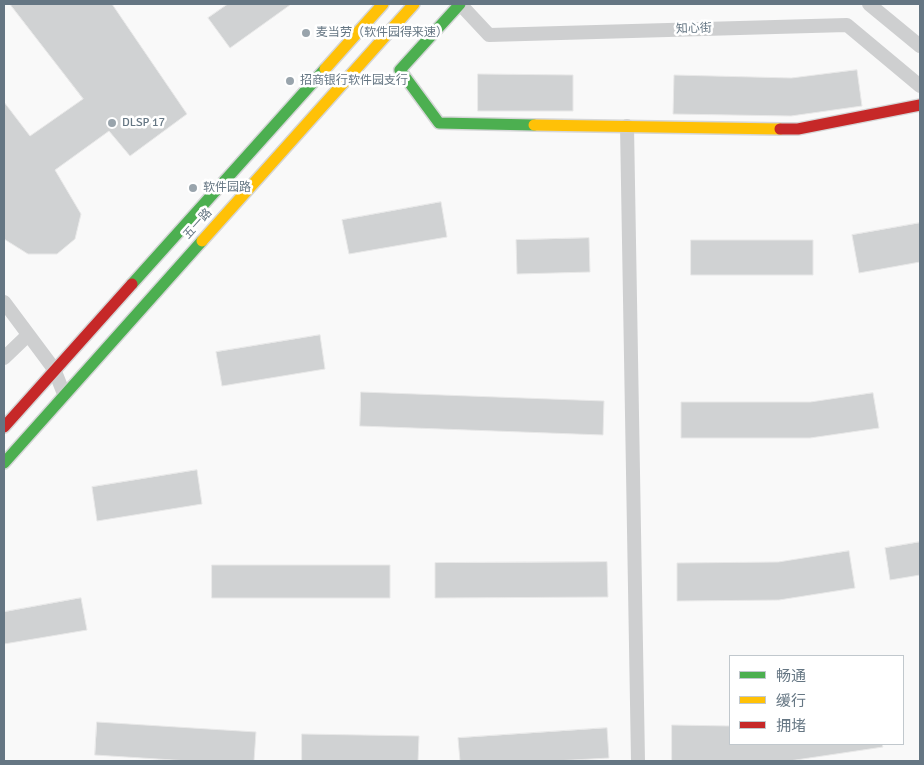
<!DOCTYPE html>
<meta charset="utf-8">
<style>
body{margin:0}
#map{position:relative;width:924px;height:765px;overflow:hidden;background:#f9f9f9;font-family:Signika,"Noto Sans SC",sans-serif}
canvas{display:block}
.frame{position:absolute;inset:0;border:5px solid #657683;pointer-events:none}
.legend{position:absolute;left:729px;top:655px;width:175px;height:90px;box-sizing:border-box;background:#fff;border:1px solid #c1c8cd;margin:0;padding:6px 9px;list-style:none;font-size:15px;color:#657683}
.legend li{display:flex;align-items:center;gap:10px;height:25px}
.legend b{width:25px;border:1px solid #c1c8cd}
</style>
<div id="map">
<canvas width="924" height="765"></canvas>
<div class="frame"></div>
<ul class="legend">
<li><b style="height:6px;background:#4caf50"></b>畅通</li>
<li><b style="height:6px;background:#ffc107"></b>缓行</li>
<li><b style="height:6px;background:#c62828"></b>拥堵</li>
</ul>
</div>
<script>
const context = document.querySelector('canvas').getContext('2d');
context.lineJoin = 'round';
function fill(path, color) {
  context.fillStyle = color;
  context.fill(path, 'evenodd');
}
function stroke(path, color, width, dash) {
  context.strokeStyle = color;
  context.lineWidth = width;
  context.lineCap = dash ? 'butt' : 'round';
  context.setLineDash(dash || []);
  context.stroke(path);
}
function drawText(font, color, halo, rows, align = 'center') {
  context.font = font + ' Signika,"Noto Sans SC",sans-serif';
  context.lineWidth = 5;
  context.setLineDash([]);
  context.textBaseline = 'middle';
  context.strokeStyle = halo;
  context.fillStyle = color;
  for (const [text, x, y, turn = 0] of rows) {
    context.save();
    context.translate(x, y);
    context.rotate((+turn || 0) * Math.PI / 180);
    context.textAlign = isNaN(turn) ? turn : align;
    if (halo) context.strokeText(text, 0, 0);
    context.fillText(text, 0, 0);
    context.restore();
  }
}
const building = new Path2D(`
 M10,4H112L187,114L130,156L109,131L55,170L81,214L75,239L57,254H28L4,239V102L30,136L83,99Z
 M228,4H289L290,5L230,48L208,18Z
 M857,70L862,106L791,116L673,114L674,75L791,78Z
 M478,74L573,75V111H478Z
 M441,202L447,237L349,254L342,220Z
 M920,223V262L859,273L852,235Z
 M589,238L590,272L517,274L516,240Z
 M691,240H813V275H691Z
 M320,335L325,369L222,386L216,352Z
 M361,392L604,401L603,435L360,426Z
 M873,393L879,428L810,438H681V402H810Z
 M197,470L202,504L97,521L92,487Z
 M920,542V575L890,580L885,548Z
 M849,551L855,588L779,600L677,601V563L778,562Z
 M607,562L608,597L435,598V563Z
 M212,565H390V598H212Z
 M81,598L87,630L4,644V612Z
 M97,722L256,732L254,761H189L95,755Z
 M672,725L730,726V744H882L883,747L789,761H672Z
 M607,728L609,758L554,761H460L458,738Z
 M302,734L419,736L418,761H302Z`);
fill(building, '#d0d2d3');
stroke(building, '#e8e8e8', 1);
const fast = new Path2D(`
 M460,4L400,70L439,123L534,125
 M132,284L325,69
 M4,463L202,241`);
const slow = new Path2D(`
 M325,69L383,4
 M534,125L780,129
 M202,241L414,4`);
const jam = new Path2D(`
 M780,129H798L920,105
 M4,427L132,284`);
stroke(fast, '#d5d6d7', 14);
stroke(slow, '#d5d6d7', 14);
stroke(jam, '#d5d6d7', 14);
stroke(new Path2D(`
 M460,4L489,35L847,25L920,86
 M869,4L920,46
 M627,126L638,761
 M4,302L54,369L64,394
 M4,358L28,335`), '#cecfd0', 14);
stroke(fast, '#4caf50', 11);
stroke(slow, '#ffc107', 11);
stroke(jam, '#c62828', 11);
for (const [x, y, r, color] of [
 [306,33,5,"#99a4ac"],
 [290,81,5,"#99a4ac"],
 [112,123,5,"#99a4ac"],
 [193,188,5,"#99a4ac"]
]) {
  const dot = new Path2D();
  dot.arc(x, y, r, 0, 2 * Math.PI);
  context.fillStyle = color;
  context.fill(dot);
  stroke(dot, '#fff', 2);
}
drawText('12px', '#657683', '#fff', [
 ["知心街",694,29,-2],
 ["五一路",198,224,-48]
]);
drawText('12px', '#657683', '#fff', [
 ["麦当劳（软件园得来速）",316,33],
 ["招商银行软件园支行",300,81],
 ["DLSP 17",122,123],
 ["软件园路",203,188]
], 'left');
</script>
